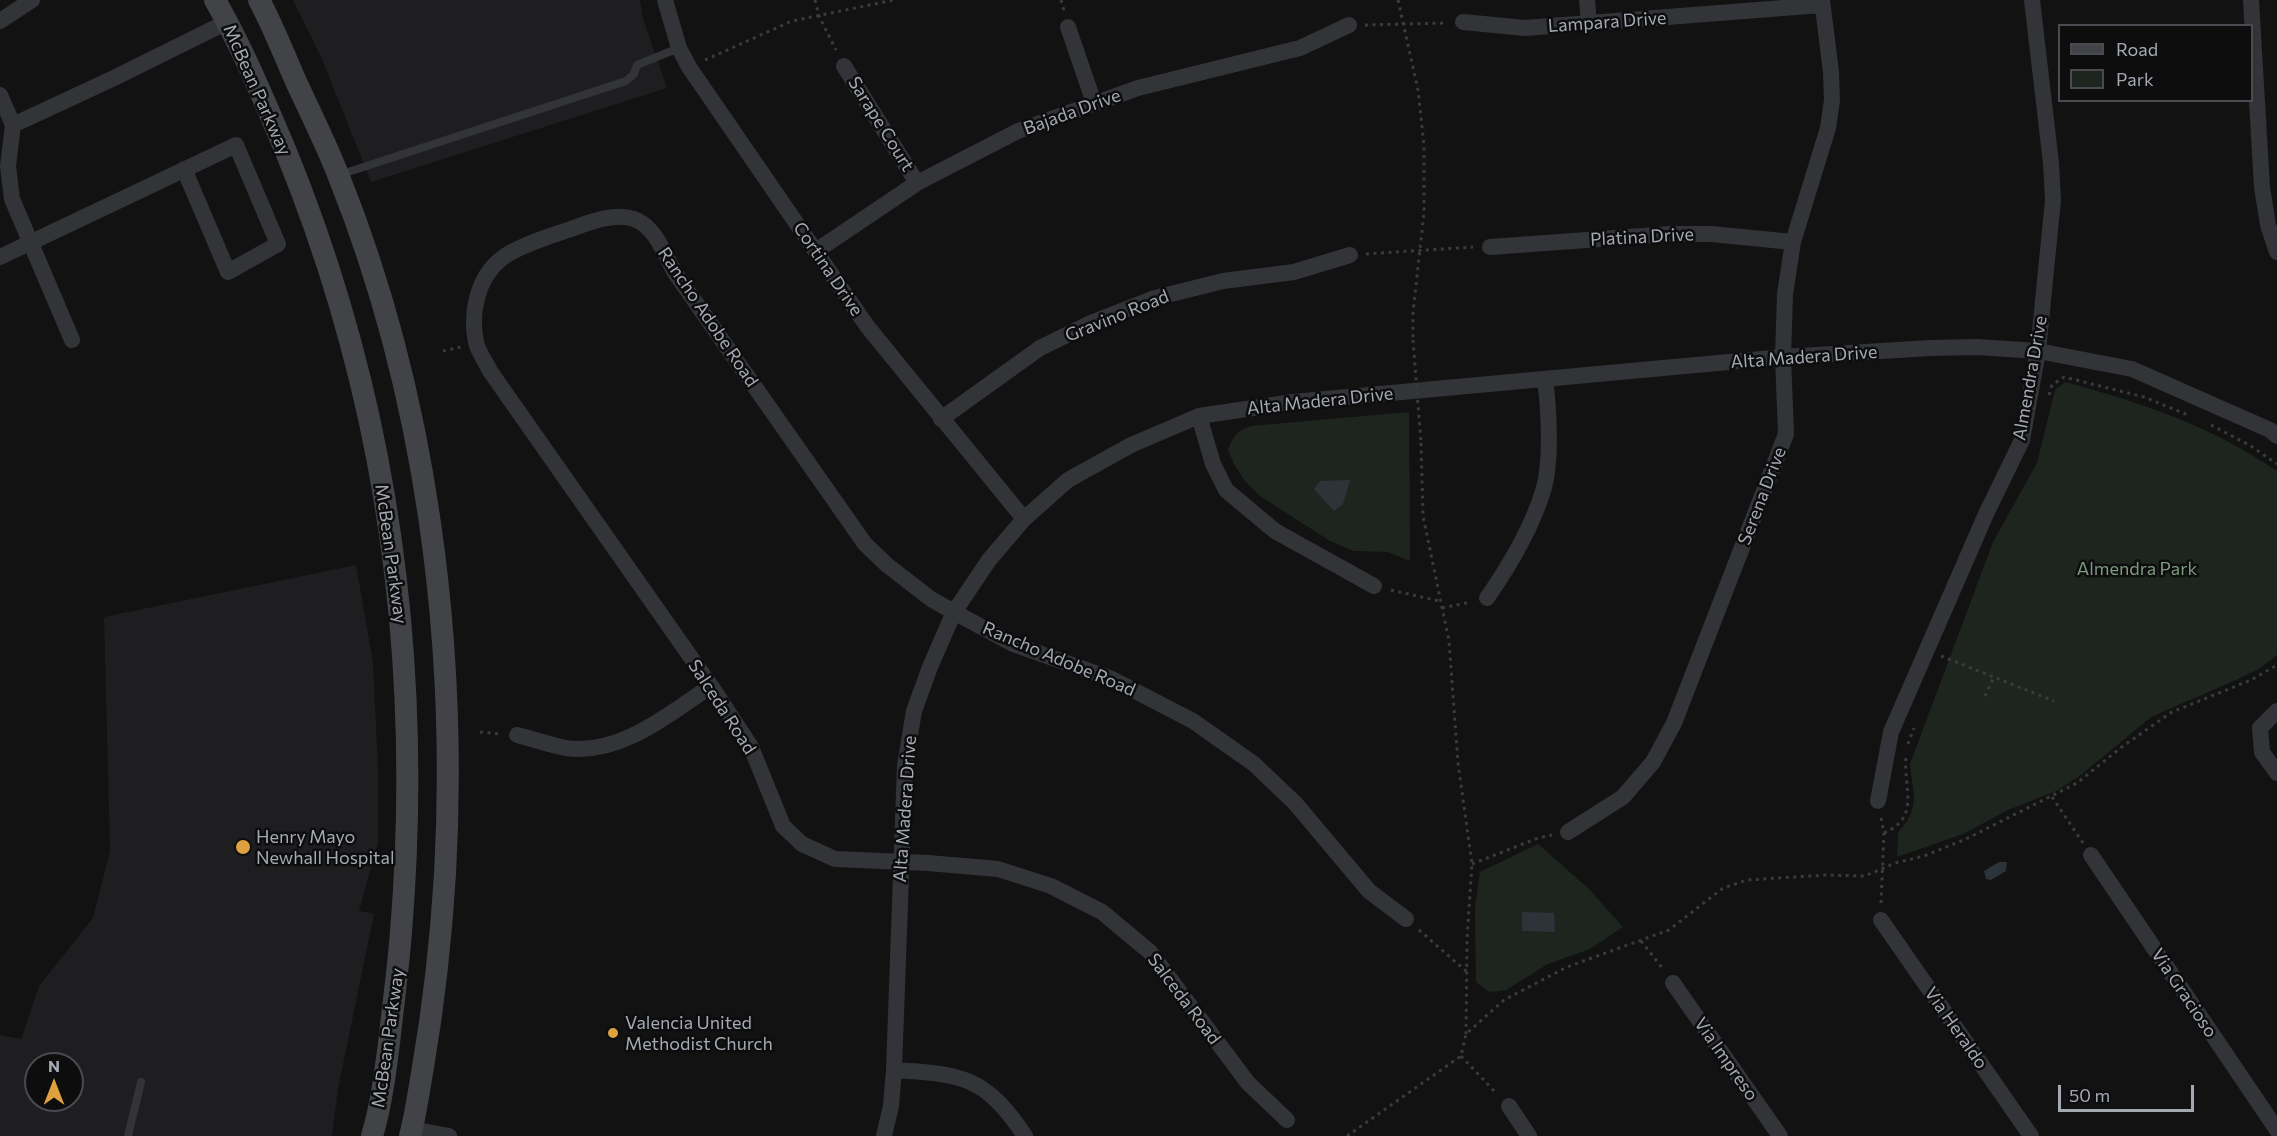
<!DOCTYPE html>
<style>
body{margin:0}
#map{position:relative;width:2277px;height:1136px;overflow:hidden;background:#121213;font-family:Commissioner,sans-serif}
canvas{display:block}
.legend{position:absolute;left:2058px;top:24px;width:195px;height:78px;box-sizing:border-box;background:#0d0d0e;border:2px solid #494b50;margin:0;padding:8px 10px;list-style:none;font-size:18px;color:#a4a9b2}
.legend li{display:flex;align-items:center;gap:12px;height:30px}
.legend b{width:30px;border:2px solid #494b50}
.north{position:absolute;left:24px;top:1052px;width:60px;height:60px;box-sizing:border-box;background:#0d0d0e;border:2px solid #494b50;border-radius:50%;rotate:0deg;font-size:16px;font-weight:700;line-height:24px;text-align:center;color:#a4a9b2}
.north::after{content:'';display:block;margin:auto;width:21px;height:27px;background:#dda23f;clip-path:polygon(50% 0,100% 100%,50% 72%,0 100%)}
.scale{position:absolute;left:2058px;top:1085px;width:136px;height:27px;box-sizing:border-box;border:3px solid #a4a9b2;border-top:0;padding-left:8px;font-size:18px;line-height:21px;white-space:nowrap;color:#a4a9b2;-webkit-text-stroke:4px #0d0d0e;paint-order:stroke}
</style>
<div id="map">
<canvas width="2277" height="1136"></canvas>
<ul class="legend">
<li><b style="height:8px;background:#414347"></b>Road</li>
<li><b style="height:16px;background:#1e251f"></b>Park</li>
</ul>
<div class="north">N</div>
<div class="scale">50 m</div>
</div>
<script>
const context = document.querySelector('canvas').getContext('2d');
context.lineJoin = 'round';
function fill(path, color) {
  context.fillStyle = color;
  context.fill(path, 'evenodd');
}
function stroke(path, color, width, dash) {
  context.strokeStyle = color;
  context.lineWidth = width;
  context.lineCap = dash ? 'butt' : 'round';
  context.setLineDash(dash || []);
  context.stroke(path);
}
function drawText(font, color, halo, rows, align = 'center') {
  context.font = font + ' Commissioner,sans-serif';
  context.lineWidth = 5;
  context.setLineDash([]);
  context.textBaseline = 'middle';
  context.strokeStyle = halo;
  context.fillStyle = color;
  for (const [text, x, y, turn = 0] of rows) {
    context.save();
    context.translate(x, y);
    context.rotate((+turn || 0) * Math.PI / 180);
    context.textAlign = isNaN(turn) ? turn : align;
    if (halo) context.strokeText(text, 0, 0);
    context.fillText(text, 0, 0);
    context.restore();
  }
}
fill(new Path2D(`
 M293,0H640L643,19L667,88L371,182L322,59Z
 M356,565L373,662L378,770V843L359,911L374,914L338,1089L332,1136H0V1035L21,1039L39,986L93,918L110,851L104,617ZM36,1064H72V1100H36Z`), '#1e1e20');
fill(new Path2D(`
 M2065,382C2145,404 2207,424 2277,471V655L2259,669L2236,680L2151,717L2081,775L2056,791L2008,810L1963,834L1897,857L1898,832C1921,808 1913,795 1910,764L1993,542L2037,463L2055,390Z
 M1409,412L1410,561L1388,552L1354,551L1330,541L1260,496L1244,480L1234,464L1228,450C1233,436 1237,431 1251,426Z
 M1538,844L1588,888L1623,927L1590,949L1548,964L1506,990L1489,992L1476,982L1475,908L1480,872Z`), '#1e251f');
fill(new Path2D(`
 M1350,480L1343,504L1334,511L1314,489L1320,481Z
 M1999,862H2007L2006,871L1991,880L1986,879L1984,871Z
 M1522,912L1554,913L1555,932L1522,931Z`), '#2c343a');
stroke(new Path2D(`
 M815,0L819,16L836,50
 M1061,0L1064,11
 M1398,0L1418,90L1424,146V213L1413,312V340
 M1365,25L1446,23
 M705,60L792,21L894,0
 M1366,254L1473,247
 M443,351L461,347
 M2049,395L2052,385L2064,377L2144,397L2188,415
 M2211,425L2251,446L2277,464
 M1421,443L1423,516L1449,641L1458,763L1472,864L1467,938L1466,1034
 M1391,590L1439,601
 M1442,608L1471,602
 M1941,656L2054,701
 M1985,696L1994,677
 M480,732L500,734
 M1908,744L1914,728
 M2052,797L2083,843
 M1884,833C1921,817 1903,788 1906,757
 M1472,864L1538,838L1552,835
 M1881,903L1884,833L1881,817
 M1419,930L1466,971
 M1641,941L1663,969
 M1461,1056L1497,1094
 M1347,1136L1461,1056L1466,1034L1504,1000L1567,967L1669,930L1723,888L1747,880L1826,875L1865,876L1895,863L1924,856L1966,839L2077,783L2123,746L2172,712L2251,680L2277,665`), '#393b3e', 3, [3, 4.5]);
stroke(new Path2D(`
 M339,175L626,81L634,74L637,65L679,48
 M128,1136L141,1082`), '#333437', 8);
stroke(new Path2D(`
 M665,0L679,48L689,67L867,326L1024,519
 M1587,0L1589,24
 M2251,0L2262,187L2268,225L2277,252
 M0,21L32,0
 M1463,22L1525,28L1822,5
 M1068,27L1094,103
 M844,66L917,183
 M0,95L13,125L114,78L227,22
 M13,125L8,166L12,199L72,340
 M1490,247L1670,234H1711L1793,242
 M816,251L917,183L1018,131L1138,88L1300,48L1349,25
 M0,257L236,145L278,244L228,272L184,169
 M1199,416L1213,464L1226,490L1275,531L1374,586
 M941,419L1040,348L1091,323L1155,298L1223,281L1294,272L1350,255
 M1487,598C1510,565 1531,530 1543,491C1552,462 1549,410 1545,379
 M2277,711L2260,728L2262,752L2277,773
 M517,735C533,739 550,745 566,748C620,756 669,714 711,686
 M1878,801L1891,732L1986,514L2022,440L2038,351L2053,200L2051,163L2032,0
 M1568,832L1623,797L1653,762L1674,723L1786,434L1783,357L1785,294L1793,242L1828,128L1832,100L1831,72L1822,0
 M2091,855L2277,1130
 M1881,920L2031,1136
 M1673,983L1780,1136
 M894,1070C962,1074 985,1076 1025,1136
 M1509,1106L1529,1136
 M1287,1120L1248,1083L1150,952L1102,912L1051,886L998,869L928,863L835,859L802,844L783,826L751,747L711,686L490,371C486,362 478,352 476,342C470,314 477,278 501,259C515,247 550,236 568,230C588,223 614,212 634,219C655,226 665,255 675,273L865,544L887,565L931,599L954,612L1013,644L1112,679L1193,721L1254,764L1295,803L1369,891L1406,919
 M412,1129L449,1136
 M884,1136L891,1106L894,1070L905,765L914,711L930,667L954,612L989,560L1024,519L1068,480L1131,445L1199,416L1293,402L1783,357L1931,348L1977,347L2038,351L2132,369L2270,430L2277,436`), '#333437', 16);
stroke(new Path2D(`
 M215,0C243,49 265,102 287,154C389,405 423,664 401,932C398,970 393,1006 389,1043C385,1074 381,1106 372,1136
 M259,0C274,28 285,57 298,86C312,116 327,146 339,177C426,394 458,641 445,874C441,939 434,1003 423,1067C419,1090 416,1113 410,1136`), '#414347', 22);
stroke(new Path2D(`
 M1413,340L1421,443`), '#393b3e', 3, [3, 4.5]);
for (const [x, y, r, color] of [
 [243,847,8,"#dda23f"],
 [613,1033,6,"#dda23f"]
]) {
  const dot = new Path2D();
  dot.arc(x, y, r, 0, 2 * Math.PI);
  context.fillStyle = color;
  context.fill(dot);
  stroke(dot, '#0d0d0e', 2);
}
drawText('18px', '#a4a9b2', '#0d0d0e', [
 ["Lampara Drive",1607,22,-4],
 ["McBean Parkway",257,90,66],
 ["Bajada Drive",1072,112,-20],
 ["Sarape Court",881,124,58],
 ["Platina Drive",1642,237,-3],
 ["Cortina Drive",828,269,56],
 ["Gravino Road",1117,316,-22],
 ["Rancho Adobe Road",708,317,56],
 ["Alta Madera Drive",1804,357,-4],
 ["Almendra Drive",2030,378,-80],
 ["Alta Madera Drive",1320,401,-6],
 ["Serena Drive",1762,496,-69],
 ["McBean Parkway",391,554,82],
 ["Rancho Adobe Road",1059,659,23],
 ["Salceda Road",722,707,57],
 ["Alta Madera Drive",905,809,-86],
 ["Via Gracioso",2184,993,56],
 ["Salceda Road",1184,999,53],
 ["Via Heraldo",1956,1028,55],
 ["McBean Parkway",388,1038,-82],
 ["Via Impreso",1726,1059,55]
]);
drawText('18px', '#7d9b7e', '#0d0d0e', [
 ["Almendra Park",2137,569]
]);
drawText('18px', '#a4a9b2', '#0d0d0e', [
 ["Henry Mayo",256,837],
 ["Newhall Hospital",256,858],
 ["Valencia United",625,1023],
 ["Methodist Church",625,1044]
], 'left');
</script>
